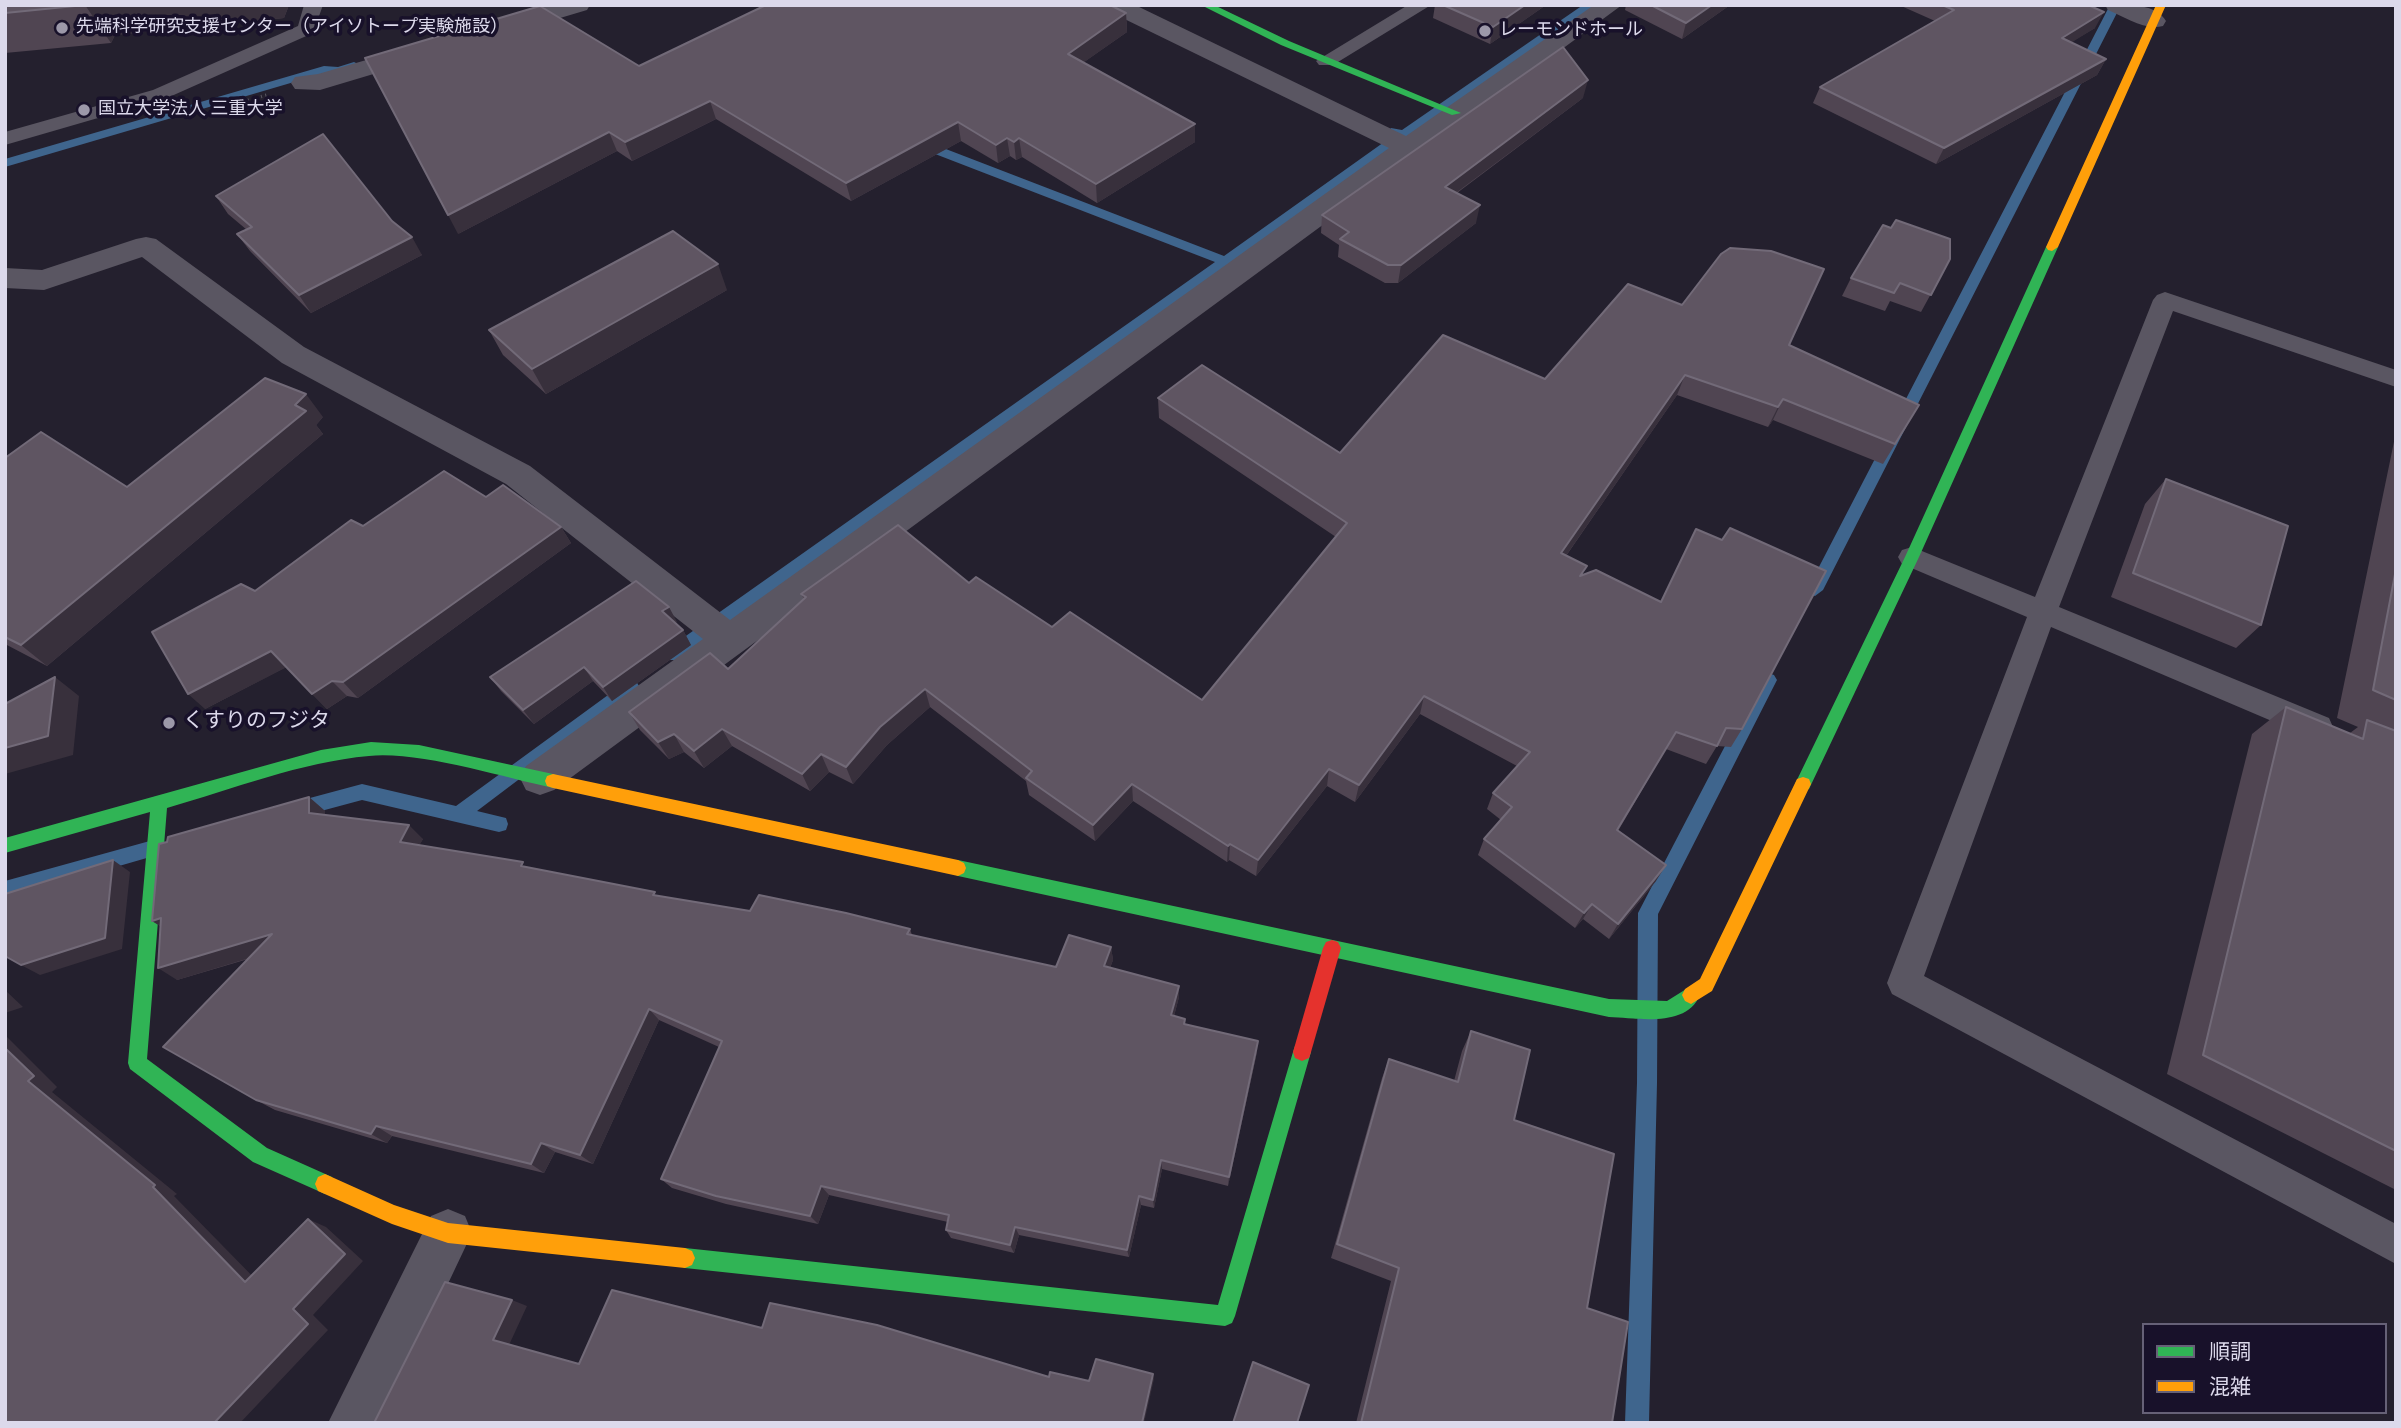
<!DOCTYPE html>
<meta charset="utf-8">
<style>
body{margin:0}
#map{position:relative;width:2401px;height:1428px;overflow:hidden;background:#24202e;font-family:Spectral,"Noto Sans JP",serif}
canvas{display:block}
.frame{position:absolute;inset:0;border:7px solid #dcd9eb;pointer-events:none}
.legend{position:absolute;left:2142px;top:1323px;width:245px;height:91px;box-sizing:border-box;background:#18112a;border:2px solid #666177;margin:0;padding:9px 12px;list-style:none;font-size:21px;color:#dcd9eb}
.legend li{display:flex;align-items:center;gap:14px;height:35px}
.legend b{width:35px;border:2px solid #666177}
</style>
<div id="map">
<canvas width="2401" height="1428"></canvas>
<div class="frame"></div>
<ul class="legend">
<li><b style="height:9px;background:#30b455"></b>順調</li>
<li><b style="height:9px;background:#ff9f0a"></b>混雑</li>
</ul>
</div>
<script>
const context = document.querySelector('canvas').getContext('2d');
context.lineJoin = 'round';
function fill(path, color) {
  context.fillStyle = color;
  context.fill(path, 'evenodd');
}
function stroke(path, color, width, dash) {
  context.strokeStyle = color;
  context.lineWidth = width;
  context.lineCap = dash ? 'butt' : 'round';
  context.setLineDash(dash || []);
  context.stroke(path);
}
function drawText(font, color, halo, rows, align = 'center') {
  context.font = font + ' Spectral,"Noto Sans JP",serif';
  context.lineWidth = 7;
  context.setLineDash([]);
  context.textBaseline = 'middle';
  context.strokeStyle = halo;
  context.fillStyle = color;
  for (const [text, x, y, turn = 0] of rows) {
    context.save();
    context.translate(x, y);
    context.rotate((+turn || 0) * Math.PI / 180);
    context.textAlign = isNaN(turn) ? turn : align;
    if (halo) context.strokeText(text, 0, 0);
    context.fillText(text, 0, 0);
    context.restore();
  }
}
fill(new Path2D(`
 M1583,5H1596L678,660H666L664,655L666,650L1215,262L917,147V141H925L1224,256L1394,135L1389,131L1391,128L1402,130Z
 M2110,5H2121L1823,590L1815,596L1809,594L1807,590Z
 M354,62L358,64V68L338,75L328,72L5,167V159L324,66L338,67Z
 M1768,673L1774,675L1777,680L1658,914L1657,1083L1649,1423H1625L1637,1083L1638,913L1762,675Z
 M630,679L636,681L639,686L636,691L477,811L506,818L508,824L506,830L499,832L362,800L295,818L289,816L286,810L289,804L295,802L362,784L456,806Z
 M157,839L164,841L166,847L164,853L5,899V881Z`), '#3f658d');
stroke(new Path2D(`
 M235,104L267,95`), '#5b5964', 3.5, [1, 3.5]);
fill(new Path2D(`
 M304,5H323L313,33L167,98L5,145V132L153,90L298,26Z
 M1408,5H1431L1333,65H1319L1316,61Z
 M2165,292L2396,370V387L2173,311L2059,607L2329,718L2333,727L2329,736L2318,739L2307,736L2051,627L1924,976L2396,1224V1264L1892,994L1887,983L2027,617L1902,564L1898,557L1902,550L1912,547L2035,597L2153,300L2157,295Z`), '#5a5662');
fill(new Path2D(`
 M551,5H590L587,10L503,35L494,33L491,28L494,23Z
 M1103,5H1135L1406,136L1594,5H1622L554,790L540,795L526,790L520,778L526,766L703,639L506,484L282,363L142,257L44,290L5,288V268L42,270L136,239L146,237L156,239L304,347L530,466L730,620L1389,148L1106,10Z
 M2105,5C2125,5 2154,2 2166,21L2163,26C2145,31 2125,17 2108,10Z
 M418,45L427,48L431,53L427,58L320,90L295,89L291,83L295,77L318,74Z
 M448,1209L465,1216L472,1233L382,1423H328L431,1216Z`), '#5a5662');
fill(new Path2D(`
 M1201,5H1214L1289,41L1461,113L1452,115L1281,45Z
 M2052,243L2058,247L1919,557L1809,789L1803,791L1797,789L1795,784L1905,557L2046,247Z
 M371,742L419,745L553,774L559,776L561,781L559,786L553,788C501,777 420,751 369,756C301,762 233,789 167,808L147,1059L267,1148L332,1177L335,1184L332,1191L325,1194L253,1162L130,1069L128,1063L150,812L5,853V838L321,750Z
 M958,860L1609,999L1667,1001L1691,986L1697,989L1700,995C1686,1028 1638,1018 1609,1017L958,876L952,873L950,868L952,863Z
 M1302,1043L1309,1046L1311,1052L1235,1316L1232,1323L1225,1326L685,1268L678,1265L675,1258L678,1251L685,1248L1218,1305L1293,1052L1295,1046Z`), '#30b455');
fill(new Path2D(`
 M2156,5H2166L2058,247L2052,251L2048,250L2046,247Z
 M553,774L958,860L964,863L966,868L964,873L958,876L553,788L547,786L545,781L547,776Z
 M1803,777L1809,779L1811,784L1712,991L1691,1004L1685,1001L1682,995L1685,989L1700,979L1797,779Z
 M325,1174L394,1205L448,1223L685,1248L692,1251L695,1258L692,1265L685,1268L448,1243L392,1224L318,1191L315,1184L318,1177Z`), '#ff9f0a');
fill(new Path2D(`
 M1332,940L1338,942L1341,948L1311,1052L1309,1058L1302,1061L1295,1058L1293,1052L1323,948L1326,942Z`), '#e5322d');
fill(new Path2D(`
 M5,5H289L284,18L115,35L111,43L5,53Z
 M1435,5H1546L1490,44L1433,18Z
 M1626,5H1730L1682,39L1625,10Z
 M1899,5H2088L2095,28L2071,42L2106,59L2097,75L1936,164L1813,103L1820,87L1935,21Z
 M1126,13L1127,32L1084,62L1195,142L1097,203L1022,157L1016,160L1010,156L998,163L961,141L851,201L716,119L632,161L617,151L458,234L639,66Z
 M1583,98L1457,193L1476,223L1398,283H1385L1338,257L1339,245L1321,233L1322,215Z
 M216,196L392,221L422,255L311,313L250,251L237,234L247,230L228,214Z
 M1950,259L1921,312L1890,301L1885,311L1842,296L1851,278Z
 M727,290L546,394L503,355L489,330Z
 M1789,345L1919,405L1883,464L1773,420L1768,427L1677,395L1566,556L1583,575L1742,729L1731,747L1717,746L1706,764L1666,749L1618,831L1656,881L1609,939L1583,919L1575,928L1478,855L1484,839L1501,820L1487,809L1493,793L1517,766L1420,714L1355,802L1327,786L1256,876L1229,860L1227,862L1133,801L1095,841L1029,795L1026,781L930,707L887,745L853,784L829,772L810,791L732,746L704,768L684,752L669,759L640,730L629,712L728,669L804,599L801,594L969,583L1052,627L1202,700L1336,537L1159,418L1158,398L1340,453L1545,379Z
 M323,417L316,425L323,434L47,666L5,644V458L127,487Z
 M2396,432V1190L2167,1074L2252,734L2286,707L2350,733L2358,727L2337,718Z
 M2166,479L2261,625L2236,648L2111,597L2145,504Z
 M486,497L561,527L571,543L358,698L347,696L327,709L286,667L205,709L255,591L363,526Z
 M677,622L675,623L683,630L691,645L612,701L593,681L534,724L501,691L490,677Z
 M309,797L325,811V815L423,839L419,845L657,896L750,911L910,929L912,935L1056,967L1111,947L1113,960L1110,968L1179,997L1174,1016L1185,1019V1024L1257,1052L1228,1186L1162,1169L1154,1208L1141,1205L1129,1257L1019,1235L1014,1253L951,1238L946,1230L948,1222L829,1195L818,1224L726,1204L672,1188L661,1179L719,1047L659,1020L593,1164L555,1152L544,1173L392,1136L387,1143L275,1110L256,1100L248,959L177,980L160,926L152,921Z
 M1471,1031L1514,1120L1587,1308L1612,1423H1356L1391,1281L1331,1258L1382,1078L1389,1059L1454,1081L1462,1051Z`), '#504552');
fill(new Path2D(`
 M85,5H289L284,18L115,35L111,43Z
 M1525,5H1546L1490,44L1493,27Z
 M1712,5H1730L1682,39L1686,23Z
 M2104,12L2095,28L2053,54L2062,38Z
 M1126,13L1127,32L1070,72L1068,54Z
 M2106,59L2097,75L1936,164L1944,148Z
 M1588,80L1583,98L1441,204L1445,187Z
 M710,101L716,119L632,161L625,142Z
 M958,122L961,141L851,201L846,183Z
 M1195,124V142L1097,203L1096,184Z
 M609,132L617,151L458,234L448,215Z
 M1007,138L1010,156L998,163L996,145Z
 M1019,138L1022,157L1016,160L1014,142Z
 M1480,205L1476,223L1398,283L1401,265Z
 M412,237L422,255L311,313L299,295Z
 M718,264L727,290L546,394L532,369Z
 M1685,375L1677,395L1554,573L1561,553Z
 M306,394L323,417L316,425L323,434L47,666L21,645L295,405Z
 M1783,399L1773,420L1768,427L1778,407Z
 M561,527L571,543L358,698L343,682Z
 M669,607L677,622L670,626L662,611Z
 M683,630L691,645L612,701L603,687Z
 M271,651L287,667L205,709L188,694Z
 M584,667L593,681L534,724L523,710Z
 M55,677L79,696L73,755L5,774V748Z
 M332,681L347,696L327,709L312,694Z
 M925,689L930,707L887,745L853,784L846,767L880,727Z
 M1424,696L1420,714L1355,802L1359,785Z
 M722,729L732,746L704,768L694,751Z
 M674,734L684,752L669,759L658,742Z
 M821,754L829,772L810,791L802,774Z
 M1329,769L1327,786L1256,876L1258,860Z
 M1132,784L1133,801L1095,841L1093,825Z
 M309,797L325,811V827L309,813Z
 M409,825L423,839L414,855L400,842Z
 M1230,844L1229,860L1227,862L1228,846Z
 M113,860L130,872L122,949L40,975L21,965Z
 M1666,865L1656,881L1609,939L1618,924Z
 M1592,904L1583,919L1575,928L1584,913Z
 M161,918L172,933L152,921Z
 M272,934L289,946L177,980L158,968Z
 M1111,947L1113,960L1106,978L1104,966Z
 M1179,986V997L1171,1027V1015Z
 M5,990L23,1007L5,1013Z
 M649,1009L659,1020L593,1164L580,1155Z
 M5,1035L57,1087L52,1092L177,1194L174,1196L265,1289L245,1282L28,1081L5,1048Z
 M1258,1041L1257,1052L1228,1186L1229,1177Z
 M376,1126L392,1136L387,1143L371,1134Z
 M541,1143L555,1152L544,1173L531,1164Z
 M1161,1160L1162,1169L1154,1208L1153,1200Z
 M821,1186L829,1195L818,1224L810,1216Z
 M1139,1196L1141,1205L1129,1257L1127,1250Z
 M308,1219L326,1227L363,1261L313,1315L328,1330L240,1423H214L293,1309Z
 M1015,1227L1019,1235L1014,1253L1010,1245Z
 M512,1300L527,1306L509,1345L493,1340Z
 M1153,1374L1154,1379L1144,1423H1142Z`), '#38303c');
const building = new Path2D(`
 M5,5H85L5,13Z
 M766,5H1110L1126,13L1068,54L1195,124L1096,184L1019,138L1014,142L1007,138L996,145L958,122L846,183L710,101L625,142L609,132L448,215L365,58L540,6L639,66Z
 M1443,5H1525L1493,27Z
 M1651,5H1712L1686,23Z
 M1942,5H2088L2104,12L2062,38L2106,59L1944,148L1820,87L1954,10Z
 M1563,47L1588,80L1445,187L1480,205L1401,265H1388L1340,239L1349,232L1322,215Z
 M323,134L392,221L412,237L299,295L237,234L252,227L216,196Z
 M1896,220L1950,239V259L1931,295L1900,283L1894,293L1851,278L1883,225L1891,228Z
 M673,231L718,264L532,369L489,330Z
 M1730,248L1771,251L1824,269L1789,345L1919,405L1895,444L1783,399L1778,407L1685,375L1561,553L1587,566L1580,576L1596,570L1661,602L1696,529L1722,540L1730,528L1826,571L1742,729L1726,728L1717,746L1676,732L1617,830L1666,865L1618,924L1592,904L1584,913L1484,839L1512,807L1493,793L1530,752L1424,696L1359,785L1329,769L1258,860L1230,844L1228,846L1132,784L1093,825L1026,778L1032,771L925,689L880,727L846,767L821,754L802,774L722,729L694,751L674,734L658,742L629,712L710,653L728,669L806,597L801,594L898,525L969,583L976,577L1052,627L1070,612L1202,700L1347,523L1158,398L1202,365L1340,453L1443,335L1545,379L1628,284L1682,305L1721,254Z
 M265,378L306,394L295,405L306,411L21,645L5,637V458L41,432L127,487Z
 M444,471L486,497L503,485L561,527L343,682L332,681L312,694L271,651L188,694L152,632L241,584L255,591L351,520L363,526Z
 M2166,479L2288,526L2261,625L2133,573Z
 M2396,569V700L2373,690Z
 M636,581L669,607L662,611L683,630L603,687L584,667L523,710L490,677Z
 M55,677L48,736L5,748V704Z
 M2286,707L2363,739L2367,720L2396,731V1151L2203,1055Z
 M309,797V813L409,825L400,842L523,862L521,866L655,892L653,895L750,911L759,895L846,913L910,929L907,934L1056,967L1069,935L1111,947L1104,966L1179,986L1171,1015L1185,1019L1184,1024L1258,1041L1229,1177L1161,1160L1153,1200L1139,1196L1127,1250L1015,1227L1010,1245L946,1230L949,1215L821,1186L810,1216L716,1196L661,1179L722,1041L649,1009L580,1155L541,1143L531,1164L376,1126L371,1134L256,1100L163,1047L272,934L158,968L161,918L152,921L159,844L167,842L168,837Z
 M113,860L105,938L21,965L5,956V894Z
 M1471,1031L1530,1050L1514,1120L1614,1154L1587,1308L1628,1322L1612,1423H1361L1399,1268L1337,1244L1389,1059L1458,1082Z
 M5,1048L34,1076L28,1081L155,1185L153,1187L245,1282L308,1219L345,1254L293,1309L308,1324L214,1423H5Z
 M445,1282L512,1300L493,1340L579,1364L612,1290L762,1328L770,1303L877,1325L1049,1377L1050,1372L1089,1381L1096,1359L1153,1374L1142,1423H374Z
 M1253,1362L1309,1385L1297,1423H1233Z`);
fill(building, '#5f5562');
stroke(building, '#726a78', 2);
for (const [x, y, r, color] of [
 [62,28,7,"#9c98a9"],
 [1485,31,7,"#9c98a9"],
 [84,110,7,"#9c98a9"],
 [169,723,7,"#9c98a9"]
]) {
  const dot = new Path2D();
  dot.arc(x, y, r, 0, 2 * Math.PI);
  context.fillStyle = color;
  context.fill(dot);
  stroke(dot, '#18112a', 2.5);
}
drawText('18px', '#dcd9eb', '#18112a', [
 ["先端科学研究支援センター（アイソトープ実験施設）",76,28],
 ["レーモンドホール",1499,31],
 ["国立大学法人 三重大学",98,110]
], 'left');
drawText('21px', '#dcd9eb', '#18112a', [
 ["くすりのフジタ",183,723]
], 'left');
</script>
